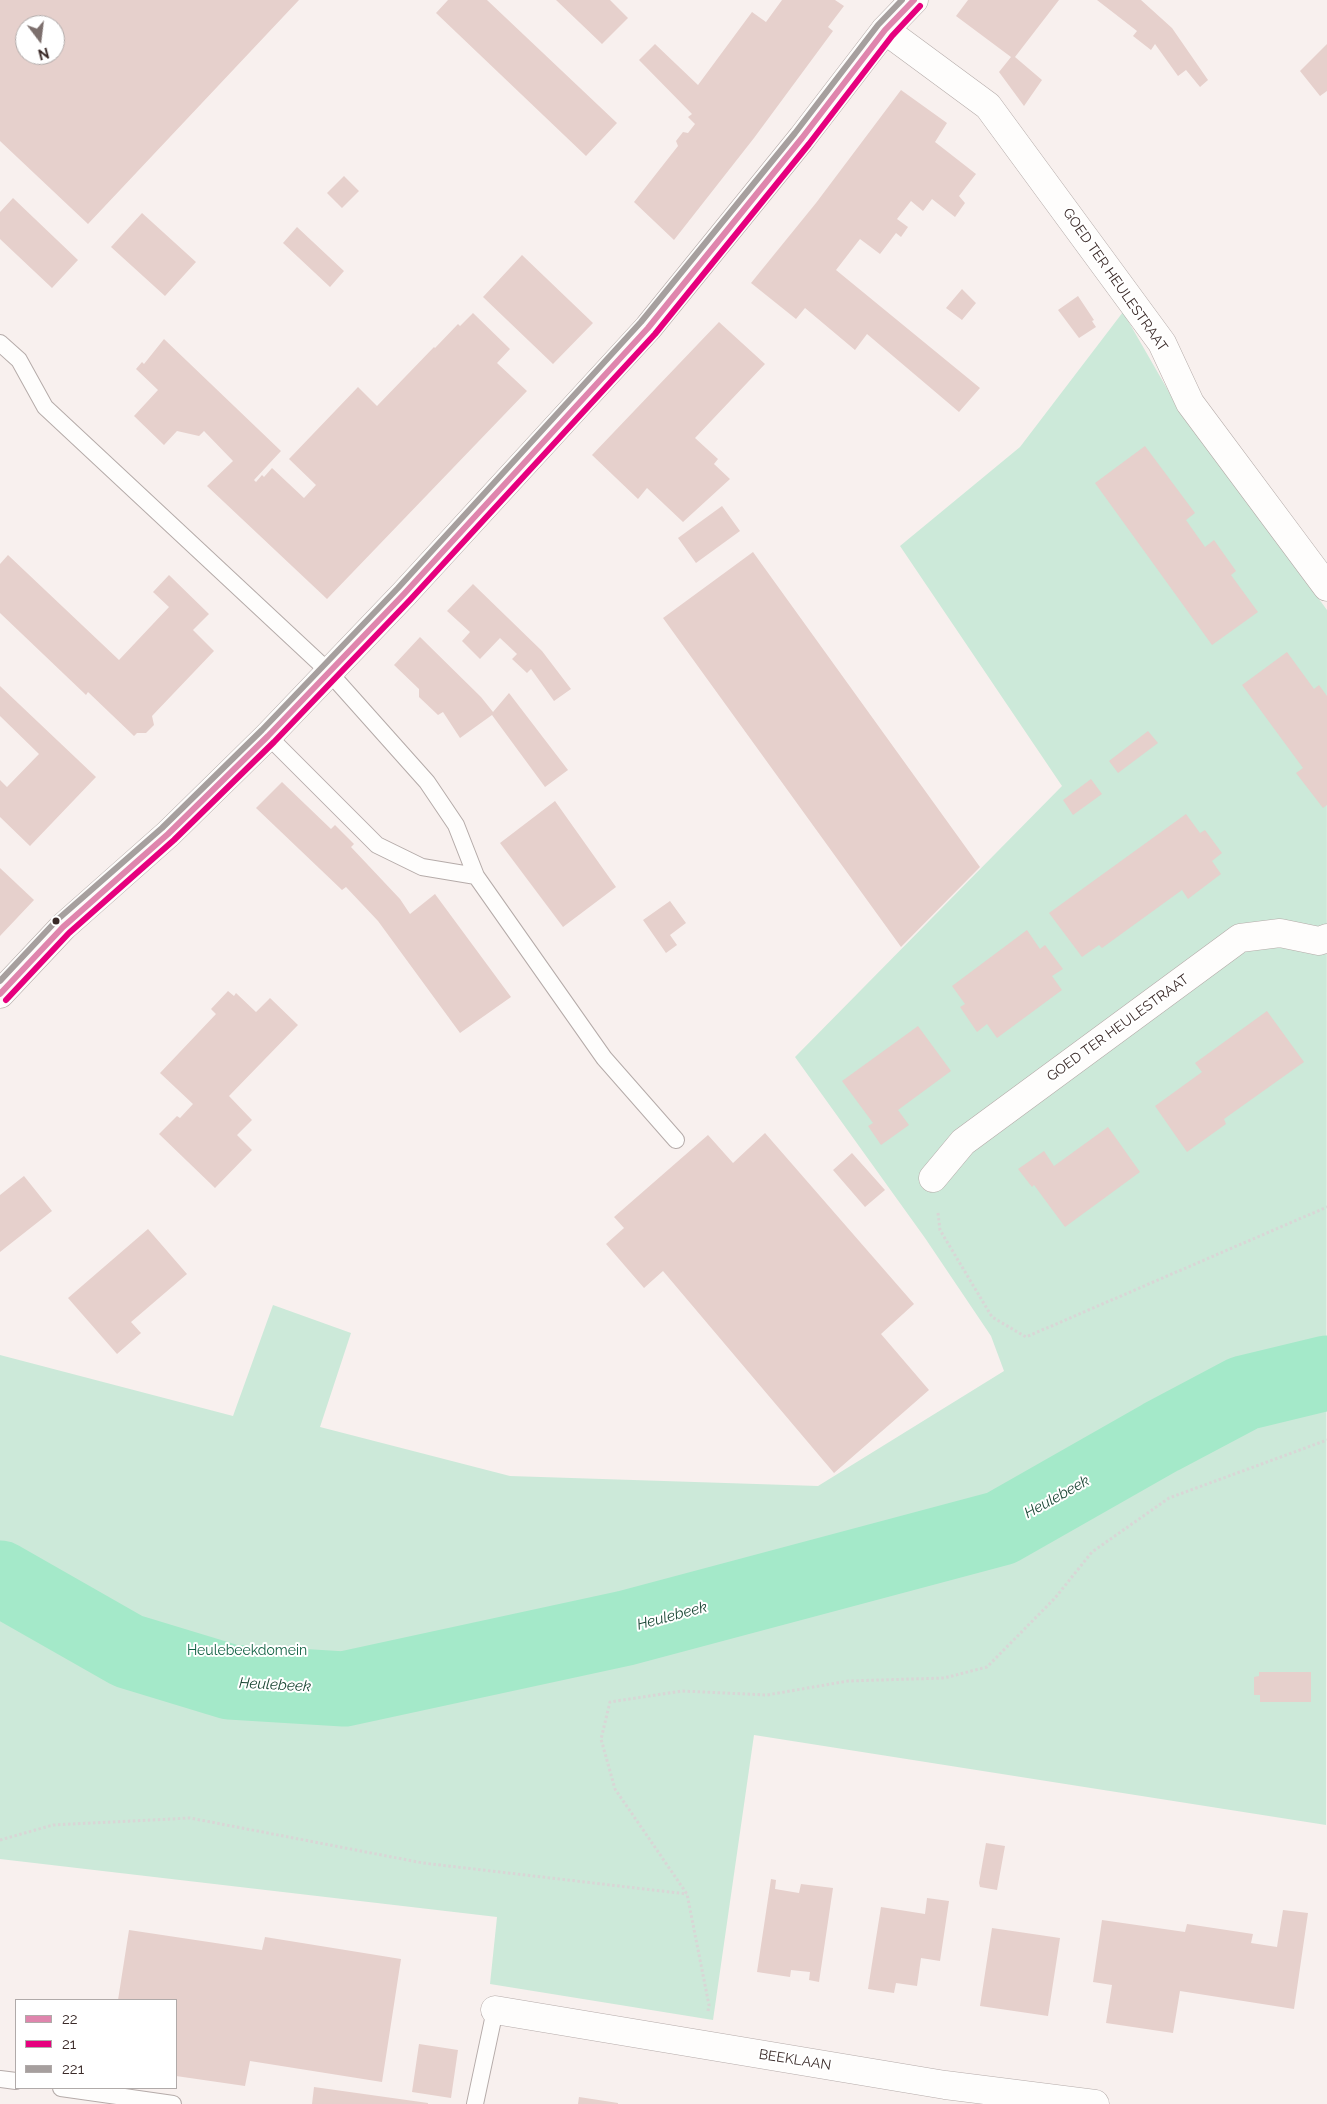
<!DOCTYPE html>
<style>
body{margin:0}
#map{position:relative;width:1327px;height:2104px;overflow:hidden;background:#f8f0ee;font-family:Raleway,sans-serif}
canvas{display:block}
.legend{position:absolute;left:15px;top:1999px;width:162px;height:90px;box-sizing:border-box;background:#fff;border:1px solid #b0aaa9;margin:0;padding:6px 9px;list-style:none;font-size:15px;color:#3a2a28}
.legend li{display:flex;align-items:center;gap:10px;height:25px}
.legend b{width:25px;border:1px solid #b0aaa9}
.north{position:absolute;left:15px;top:15px;width:50px;height:50px;box-sizing:border-box;background:#fff;border:1px solid #b0aaa9;border-radius:50%;rotate:165deg;font-size:14px;font-weight:700;line-height:20px;text-align:center;color:#3a2a28}
.north::after{content:'';display:block;margin:auto;width:18px;height:22px;background:#7c6f6d;clip-path:polygon(50% 0,100% 100%,50% 72%,0 100%)}
</style>
<div id="map">
<canvas width="1327" height="2104"></canvas>
<ul class="legend">
<li><b style="height:6px;background:#df85ad"></b>22</li>
<li><b style="height:6px;background:#e6007e"></b>21</li>
<li><b style="height:6px;background:#a69f9e"></b>221</li>
</ul>
<div class="north">N</div>
</div>
<script>
const context = document.querySelector('canvas').getContext('2d');
context.lineJoin = 'round';
function fill(path, color) {
  context.fillStyle = color;
  context.fill(path, 'evenodd');
}
function stroke(path, color, width, dash) {
  context.strokeStyle = color;
  context.lineWidth = width;
  context.lineCap = dash ? 'butt' : 'round';
  context.setLineDash(dash || []);
  context.stroke(path);
}
function drawText(font, color, halo, rows, align = 'center') {
  context.font = font + ' Raleway,sans-serif';
  context.lineWidth = 4;
  context.setLineDash([]);
  context.textBaseline = 'middle';
  context.strokeStyle = halo;
  context.fillStyle = color;
  for (const [text, x, y, turn = 0] of rows) {
    context.save();
    context.translate(x, y);
    context.rotate((+turn || 0) * Math.PI / 180);
    context.textAlign = isNaN(turn) ? turn : align;
    if (halo) context.strokeText(text, 0, 0);
    context.fillText(text, 0, 0);
    context.restore();
  }
}
fill(new Path2D(`
 M1123,312L1177,406L1327,610L1326,1825L754,1735L713,2020L490,1984L497,1917L0,1859V1355L233,1416L273,1305L351,1333L320,1427L510,1476L818,1486L1004,1371L991,1336L925,1238L795,1057L1062,786L900,546L1020,447Z`), '#cce9d9');
stroke(new Path2D(`
 M0,1578L128,1651L230,1682L344,1689L626,1628L1001,1528L1161,1437L1244,1393L1327,1373`), '#a4e9c9', 75);
fill(new Path2D(`
 M0,0H299L88,224L0,141ZM25,25H55V55H25Z
 M448,0H487L617,123L586,156L436,13Z
 M556,0H610L628,18L602,44Z
 M782,0H835L844,6L828,27L833,31L754,138L674,240L634,202L678,146L676,141L683,132L688,133L695,124L688,117L692,114L639,60L655,44L698,85L752,12L766,22Z
 M968,0H1059L1015,57L1042,80L1024,106L999,72L1011,57L956,16Z
 M1097,0H1141L1172,28L1208,80L1200,87L1186,70L1178,76L1155,44L1151,50L1133,36L1137,31Z
 M1327,44V91L1320,96L1300,71Z
 M901,90L947,123L935,142L976,174L959,196L965,203L955,217L932,199L923,211L911,201L897,219L908,227L901,237L896,233L880,254L860,239L836,270L980,388L959,412L867,334L855,350L805,308L796,319L751,283L816,203Z
 M344,176L359,191L342,208L327,193Z
 M13,198L78,260L52,288L0,239V212Z
 M142,213L196,262L165,296L111,247Z
 M297,227L344,271L330,287L283,243Z
 M522,255L593,323L553,364L483,297Z
 M962,289L976,303L962,320L946,308Z
 M1078,296L1094,320L1092,321L1096,327L1079,338L1058,310Z
 M473,313L510,349L497,363L527,391L327,599L207,486L233,461L204,431L199,436L177,431L164,445L134,416L158,390L136,369L142,362L144,364L164,339L281,451L254,480L256,482L262,475L264,477L272,468L304,498L316,485L289,459L358,387L377,406L434,347L435,348L458,324L460,326Z
 M719,322L765,364L695,438L718,459L714,464L730,479L683,522L647,488L638,499L592,455Z
 M1145,446L1195,513L1186,520L1205,547L1214,540L1236,571L1231,575L1258,612L1212,645L1095,483Z
 M722,506L740,531L696,563L678,538Z
 M753,552L980,867L901,947L663,618Z
 M8,555L119,660L169,607L153,592L169,575L209,614L193,630L214,651L152,716L154,725L146,733H137L134,736L88,692L86,695L0,613V564Z
 M473,584L542,651L571,689L554,701L531,669L527,673L512,659L517,654L500,638L480,659L462,641L470,632L447,611Z
 M420,637L481,697L493,712L509,693L568,770L545,787L492,715L460,738L443,712L438,715L419,697V689L394,665Z
 M1287,652L1314,689L1319,685L1327,696V805L1323,808L1296,773L1303,768L1242,685Z
 M0,686L96,777L30,846L0,817V780L7,787L39,754L0,716Z
 M1148,731L1158,743L1118,773L1109,761Z
 M1091,779L1102,794L1073,815L1063,800Z
 M282,782L331,829L335,825L354,844L351,847L400,899L410,914L435,894L511,997L460,1033L378,921L346,887L342,890L256,808Z
 M555,801L616,887L563,927L500,843Z
 M1186,814L1200,833L1205,830L1222,853L1212,861L1221,874L1188,899L1182,890L1102,948L1099,945L1082,957L1049,913Z
 M0,868L34,900L0,936Z
 M670,901L686,923L670,935L677,945L666,953L643,920Z
 M1027,930L1040,949L1045,945L1063,969L1052,976L1062,990L997,1038L987,1024L977,1032L960,1007L965,1004L952,986Z
 M228,991L234,996L236,993L256,1012L270,998L298,1025L229,1096L252,1120L237,1135L252,1150L215,1188L159,1134L177,1116L180,1118L193,1104L160,1073L216,1014L211,1009Z
 M1267,1011L1304,1062L1224,1119L1226,1124L1187,1152L1155,1106L1202,1072L1195,1063Z
 M918,1026L951,1071L898,1110L909,1125L881,1145L868,1126L873,1123L842,1081Z
 M1108,1127L1140,1172L1065,1227L1034,1185L1032,1187L1018,1169L1044,1151L1054,1166Z
 M765,1133L914,1304L881,1334L929,1390L834,1473L663,1271L644,1288L606,1244L624,1228L614,1217L708,1135L733,1163Z
 M852,1153L885,1190L865,1207L833,1170Z
 M24,1176L52,1211L0,1252V1195Z
 M148,1229L187,1274L131,1322L141,1333L117,1354L68,1298Z
 M1259,1672H1311V1702H1260V1695H1254V1677L1259,1676Z
 M986,1843L1005,1846L997,1890L980,1887L979,1883Z
 M771,1879L776,1880L775,1889L799,1893L801,1884L833,1888L819,1982L809,1980L810,1972L791,1970L790,1977L757,1972Z
 M927,1898L949,1901L940,1961L921,1958L917,1986L896,1983L894,1993L868,1989L881,1907L925,1914Z
 M1283,1910L1308,1913L1294,2009L1180,1991L1173,2033L1106,2023L1112,1985L1093,1982L1102,1920L1185,1932L1187,1924L1253,1934L1251,1943L1277,1947Z
 M992,1928L1060,1938L1048,2016L980,2006Z
 M129,1930L262,1950L265,1937L401,1959L382,2082L250,2061L245,2086L176,2076V2000H118Z
 M419,2044L458,2050L451,2098L412,2092Z
 M314,2087L428,2103V2104H312Z
 M579,2097L618,2103V2104H578Z`), '#e6d0cc');
const lane = new Path2D(`
 M0,343L19,360L45,407L328,671L427,782L456,825L476,876L604,1058L676,1140
 M268,736L377,845L422,867L476,876
 M0,2079L16,2081
 M61,2088L173,2104
 M475,2104L495,2010`);
const street = new Path2D(`
 M885,30L988,106L1162,343L1190,403L1327,587
 M933,1178L963,1142L1240,938L1280,933L1319,941L1327,938
 M495,2010L945,2085L1095,2104`);
const secondary = new Path2D(`
 M0,994L63,927L168,834L268,736L404,594L648,328L802,138L885,30L914,0`);
stroke(lane, '#b5aba9', 18);
stroke(street, '#b5aba9', 29);
stroke(secondary, '#b5aba9', 29);
stroke(new Path2D(`
 M938,1213L940,1230L992,1317L1026,1337L1327,1207
 M0,1840L53,1825L190,1818L423,1863L687,1894
 M708,2011L709,2005L687,1894L615,1789L601,1739L610,1702L682,1691L767,1695L848,1681L944,1678L987,1667L1055,1598L1092,1552L1169,1498L1327,1440`), '#d9d6d6', 3, [2.5, 2.5]);
stroke(lane, '#fefdfc', 16);
stroke(street, '#fefdfc', 28);
stroke(secondary, '#fefdfc', 28);
stroke(new Path2D(`
 M0,994L63,927L168,834L268,736L404,594L648,328L802,138L885,30L914,0`), '#df85ad', 6);
stroke(new Path2D(`
 M6,1000L69,933L174,840L274,742L410,600L655,334L809,144L892,36L920,6`), '#e6007e', 6);
stroke(new Path2D(`
 M0,981L57,920L162,828L262,730L398,588L641,322L795,133L878,25L902,0`), '#a69f9e', 6);
for (const [x, y, r, color] of [
 [56,921,4.5,"#3a2a28"]
]) {
  const dot = new Path2D();
  dot.arc(x, y, r, 0, 2 * Math.PI);
  context.fillStyle = color;
  context.fill(dot);
  stroke(dot, '#fff', 2);
}
drawText('14px', '#3a2a28', '#fff', [
 ["GOED TER HEULESTRAAT",1115,280,55],
 ["GOED TER HEULESTRAAT",1118,1028,-36],
 ["BEEKLAAN",795,2060,9]
]);
drawText('14px', '#136245', '#fff', [
 ["Heulebeekdomein",247,1651]
]);
drawText('italic 15px', '#194533', '#fff', [
 ["Heulebeek",1057,1497,-29],
 ["Heulebeek",672,1616,-15],
 ["Heulebeek",275,1685,3]
]);
</script>
